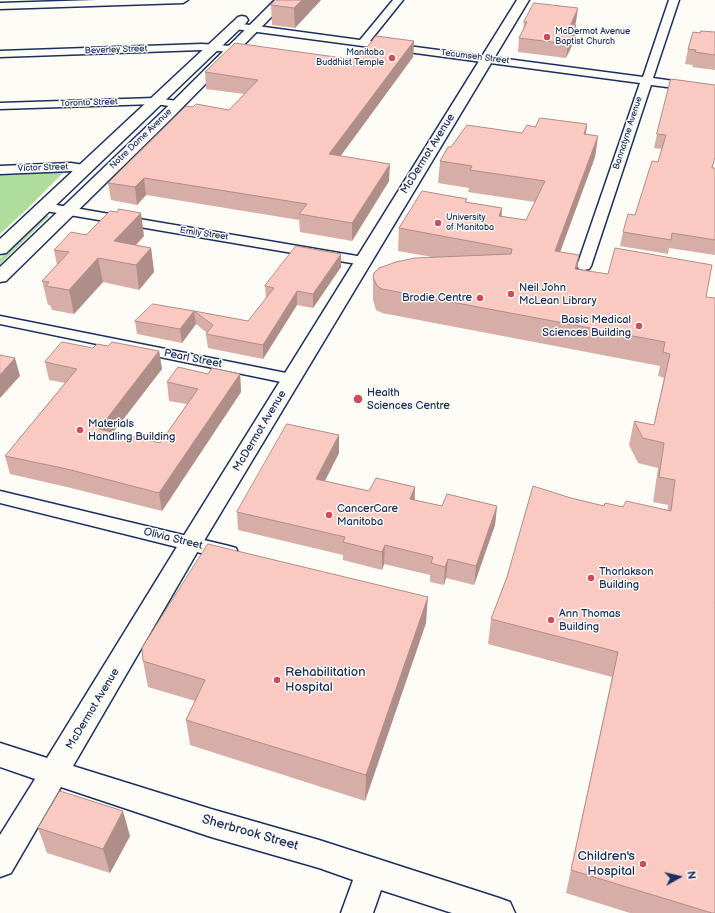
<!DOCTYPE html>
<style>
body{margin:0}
#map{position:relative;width:715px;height:913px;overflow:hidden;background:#fdfcf7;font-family:"Balsamiq Sans",sans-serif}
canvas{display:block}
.north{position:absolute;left:659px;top:857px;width:40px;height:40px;-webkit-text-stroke:3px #fdfcf7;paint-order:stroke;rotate:82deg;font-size:11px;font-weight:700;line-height:16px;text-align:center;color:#1b2f5e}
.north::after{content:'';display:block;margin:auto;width:14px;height:18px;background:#1b2f5e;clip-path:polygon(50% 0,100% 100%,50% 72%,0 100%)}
</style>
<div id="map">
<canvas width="715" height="913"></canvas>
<div class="north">N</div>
</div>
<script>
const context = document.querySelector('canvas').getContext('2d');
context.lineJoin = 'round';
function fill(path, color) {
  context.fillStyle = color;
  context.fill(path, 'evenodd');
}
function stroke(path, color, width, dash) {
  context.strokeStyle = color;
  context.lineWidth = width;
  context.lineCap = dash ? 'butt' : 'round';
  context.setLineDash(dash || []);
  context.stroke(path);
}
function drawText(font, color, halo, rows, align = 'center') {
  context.font = font + ' "Balsamiq Sans",sans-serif';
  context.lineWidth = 3;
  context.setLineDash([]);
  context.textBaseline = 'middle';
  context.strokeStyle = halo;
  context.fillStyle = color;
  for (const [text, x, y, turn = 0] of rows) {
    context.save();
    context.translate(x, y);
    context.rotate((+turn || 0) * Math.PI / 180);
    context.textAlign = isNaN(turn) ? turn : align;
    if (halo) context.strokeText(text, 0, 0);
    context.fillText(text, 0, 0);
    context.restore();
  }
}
fill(new Path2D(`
 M65,171L27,209L0,234V173Z
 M44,215L49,216L0,264V258Z`), '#aedd9c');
const street = new Path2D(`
 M96,0H188L183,3L0,9V3Z
 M393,0H403L370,41L643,77L669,0H679L653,78L715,87V93L651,85L591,266L589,269L584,270L579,269L577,266L640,83L235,29L230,26L235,23L360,40Z
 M202,44L232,46L237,49L232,52L202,50L0,57V51Z
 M155,98L177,101L183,104L177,107L155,104L0,109V103Z
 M71,163L90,166L92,169L90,172L86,173L71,171L0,174V166Z
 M45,203L363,257L368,258L370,261L368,264L363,265L40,210L39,207L40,204Z
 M0,316L291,374L297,376L299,379L297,382L291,384L0,324Z
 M0,491L229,546L236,548L238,553L236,558L229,560L0,503Z`);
const secondary = new Path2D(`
 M517,0H529L199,549L73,766L211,809L319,840L499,898L510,902L515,913H452L381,890L373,913H341L353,880L319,868L211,837L61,787L11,873L0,877V835L35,779L0,767V743L47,758L183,537Z`);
const primary = new Path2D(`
 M275,0H288L172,118L6,281L0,282V267L162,112Z
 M242,16L246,17L248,20L246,23L6,253L0,254V239L238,17Z`);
stroke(street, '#1b2f5e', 3);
stroke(secondary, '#1b2f5e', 3);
stroke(primary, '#1b2f5e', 3);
fill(street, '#fdfcf7');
fill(secondary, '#fdfcf7');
fill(primary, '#fdfcf7');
fill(new Path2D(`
 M321,0L295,28L272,25L271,5Z
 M524,22H576L575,24L576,25L575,39L566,58L518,52L519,38L523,31Z
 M715,32V70L692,67L693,65L685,64L688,49L700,33Z
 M414,41L413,57L340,156L389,181L352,241L300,232L299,220L146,195L137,205L111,200L108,183L193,107L229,110L244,94L206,89L205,72L357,60Z
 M671,79L713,168H715V255L669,248L668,254L620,246L623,232L635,215L658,162L662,149L654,148L657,134Z
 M587,124L586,134L598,136L595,157L560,252L577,269L706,297L715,913H630L566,893L612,677L488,644L491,619L571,498L604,506L623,507L668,510V505L653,502L658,468L638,463L629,445L634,421L654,425L664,378L658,376L660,366L382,313L376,310L373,300V277L432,257L398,251L399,228L467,199L466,202L502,208V216L526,220L535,202L468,192L469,188L438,183L440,161L451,147L522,133L535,127Z
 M117,212L144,236L136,245L151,248L154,272L139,290L103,282L74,314L52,310L50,305H48L42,281L57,265L54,250L86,235Z
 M341,267L313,308L297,305L263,359L208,348L206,334L207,333L196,324L182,343L137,334L135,321L194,311L248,321L266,299L265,286Z
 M108,346L159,351L162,369L113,432L160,443L187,404L169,401L167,382L208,374H240L241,392L162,511L71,488L10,474L5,456L65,383L49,380L45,362L93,348Z
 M339,435V453L325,481L369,491L415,487V500L442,506H497L495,525L474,585L446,578L444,585L430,582V575L384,564L382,570L343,560V555L238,530L237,512Z
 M426,623L365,801L190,745L186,720L195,701L148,687L143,661Z
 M38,828L130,836L110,873L47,853Z`), '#d7aea7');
fill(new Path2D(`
 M302,0H321L295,28L294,8Z
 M578,8L576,22L569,38L571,24Z
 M576,25L575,39L566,58L568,44Z
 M414,41L413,57L329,172V154Z
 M587,124L584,146V134Z
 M598,136L595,157L552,274L555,251Z
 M390,164L389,181L352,241V223Z
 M144,178L146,195L137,205L135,187Z
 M502,208L500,230L499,216Z
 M141,213L144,236L120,262L114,241Z
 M151,248L154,272L139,290L136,265Z
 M341,254V267L313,308V294Z
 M579,255L576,278L575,269Z
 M98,258L103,282L74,314L69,290Z
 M297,291V305L263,359V345Z
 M194,311L196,324L182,343L180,329Z
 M159,351L162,369L102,447L99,429Z
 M15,358L20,376L0,398V375Z
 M240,374L241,392L162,511L159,493Z
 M339,435V453L316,498V479Z
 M415,487L414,505L410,499Z
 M497,506L495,525L474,585L476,566Z
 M385,545L384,564L382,570V552Z
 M448,559L446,578L444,585L445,567Z
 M428,597L426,623L365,801L366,775Z
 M123,811L130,836L110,873L103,849Z`), '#af8d88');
const building = new Path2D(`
 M276,0H302L294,8L271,5Z
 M534,3L578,8L571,24L576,25L568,44L519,38L527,22H524Z
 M701,31L715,32V55L695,52L696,50L688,49L693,32L700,33Z
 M376,36L414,41L329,154L390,164L352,223L299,214L307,204L144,178L135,187L108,183L186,106L193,107L196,104L229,110L258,80L205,72L235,43L357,60Z
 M671,79L715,85V157L712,168H715V240L672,233L671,240L623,232L628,214L635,215L652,161L658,162L666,135L657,134Z
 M540,118L587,124L584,134L598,136L555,251L579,255L575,269L608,274L615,248L712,265L706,297L715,298V913H712L571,870L618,652L491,619L507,577L533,486L571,498L604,506L605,503L623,507L626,501L671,511L675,480L659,477L664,443L643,438L634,421L654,425L670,354L663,352L665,342L382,289L377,286L373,277L374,273L379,268L396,262L415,258L511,254L512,249L399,228L422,191L467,199L465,202L502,208L499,216L526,220L545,181L470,170L472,166L440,161L448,147H451L467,125L522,133L527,125L535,127Z
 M119,209L141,213L114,241L151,248L136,265L98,258L69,290L46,286L49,282L42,281L69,252L54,250L71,232L86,235L110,211L117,212Z
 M296,246L341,254L313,294L297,291L263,345L206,334L213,325L194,311L248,321L274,288L265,286Z
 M153,304L194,311L180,329L135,321Z
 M62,342L93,348L97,344L108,346L112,342L159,351L99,429L160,443L198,389L167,382L178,367L208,374L212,368L240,374L159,493L67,469L5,456L77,369L45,362Z
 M0,355L15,358L0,375Z
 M287,424L339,435L316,479L369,491L376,478L415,487L410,499L442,506L447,494L497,506L476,566L448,559L445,567L431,563L433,557L385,545L382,552L343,542L345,537L237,512Z
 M208,544L428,597L366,775L186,720L205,680L143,661L142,648Z
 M60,791L123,811L103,849L38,828Z`);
fill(building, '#facac2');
stroke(building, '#af8d88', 1);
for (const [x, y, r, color] of [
 [547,37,4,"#d1495b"],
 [392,58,4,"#d1495b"],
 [438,223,4,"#d1495b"],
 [511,294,4,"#d1495b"],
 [480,298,4,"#d1495b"],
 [639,326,4,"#d1495b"],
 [358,399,5,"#d1495b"],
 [80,430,4,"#d1495b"],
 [329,515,4,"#d1495b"],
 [591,578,4,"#d1495b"],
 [551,620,4,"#d1495b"],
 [277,680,4,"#d1495b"],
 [643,864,4,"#d1495b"]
]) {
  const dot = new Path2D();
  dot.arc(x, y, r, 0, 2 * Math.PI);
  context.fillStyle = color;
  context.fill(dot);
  stroke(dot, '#fdfcf7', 1.5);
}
drawText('9px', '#1b2f5e', '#fdfcf7', [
 ["McDermot Avenue",555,32],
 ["Baptist Church",555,42],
 ["Manitoba",384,53,"right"],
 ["Buddhist Temple",384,63,"right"],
 ["University",446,218],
 ["of Manitoba",446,228]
], 'left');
drawText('9px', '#1b2f5e', '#fdfcf7', [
 ["Beverley Street",116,50,-2],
 ["Tecumseh Street",475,57,7],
 ["Toronto Street",89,103,-2],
 ["Bannatyne Avenue",628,133,-72],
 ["Notre Dame Avenue",141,139,-44],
 ["Victor Street",43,168,-2],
 ["Emily Street",204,234,8]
]);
drawText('11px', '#1b2f5e', '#fdfcf7', [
 ["McDermot Avenue",428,154,-58],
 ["Pearl Street",193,359,11],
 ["McDermot Avenue",260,431,-59],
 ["Olivia Street",173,539,14],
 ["McDermot Avenue",93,709,-59]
]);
drawText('11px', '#1b2f5e', '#fdfcf7', [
 ["Neil John",519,288],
 ["McLean Library",519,301],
 ["Brodie Centre",472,298,"right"],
 ["Basic Medical",631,320,"right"],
 ["Sciences Building",631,333,"right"],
 ["Health",367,393],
 ["Sciences Centre",367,406],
 ["Materials",88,424],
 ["Handling Building",88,437],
 ["CancerCare",337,509],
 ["Manitoba",337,522],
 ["Thorlakson",599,572],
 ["Building",599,585],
 ["Ann Thomas",559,614],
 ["Building",559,627]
], 'left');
drawText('13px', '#1b2f5e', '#fdfcf7', [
 ["Rehabilitation",285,673],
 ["Hospital",285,688],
 ["Children's",635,857,"right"],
 ["Hospital",635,872,"right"]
], 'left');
drawText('13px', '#1b2f5e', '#fdfcf7', [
 ["Sherbrook Street",250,833,16]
]);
</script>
